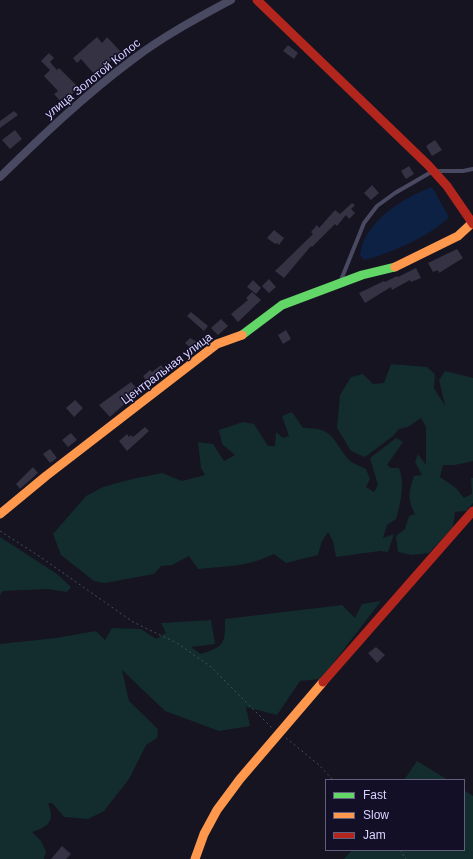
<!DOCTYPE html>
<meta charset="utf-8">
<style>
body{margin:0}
#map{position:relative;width:473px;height:859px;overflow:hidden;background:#161421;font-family:Helvetica,sans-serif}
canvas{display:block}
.legend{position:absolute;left:325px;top:779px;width:140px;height:72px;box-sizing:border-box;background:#130f26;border:1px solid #625e7d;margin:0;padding:5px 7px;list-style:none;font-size:12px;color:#d9d4ff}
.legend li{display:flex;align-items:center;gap:8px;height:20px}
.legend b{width:20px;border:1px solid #625e7d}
</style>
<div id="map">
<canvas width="473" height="859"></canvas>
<ul class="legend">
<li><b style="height:5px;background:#63d668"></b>Fast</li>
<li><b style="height:5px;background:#ff974d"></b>Slow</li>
<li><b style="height:5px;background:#b3261e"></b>Jam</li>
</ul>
</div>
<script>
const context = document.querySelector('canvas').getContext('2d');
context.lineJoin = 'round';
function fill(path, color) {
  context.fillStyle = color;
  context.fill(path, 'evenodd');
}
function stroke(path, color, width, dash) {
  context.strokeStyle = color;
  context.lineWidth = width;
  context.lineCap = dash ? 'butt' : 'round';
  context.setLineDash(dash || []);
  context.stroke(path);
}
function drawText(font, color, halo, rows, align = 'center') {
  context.font = font + ' Helvetica,sans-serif';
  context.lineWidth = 3;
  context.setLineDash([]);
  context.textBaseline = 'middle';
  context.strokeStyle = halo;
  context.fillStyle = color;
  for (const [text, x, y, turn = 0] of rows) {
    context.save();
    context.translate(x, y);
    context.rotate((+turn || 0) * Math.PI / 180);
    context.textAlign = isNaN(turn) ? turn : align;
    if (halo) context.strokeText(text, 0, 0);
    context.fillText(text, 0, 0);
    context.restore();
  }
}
fill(new Path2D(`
 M391,364L427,367L435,374L434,388L445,406L439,380L445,371L473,378V461L455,465H443L440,477L456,488L464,498L472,494L471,478H473V503L466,511L455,512L453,527L429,553L412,555L398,552L396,536L405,529L409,516L415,514C407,499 409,491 414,476L422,475L415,462L418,454L426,465V427L421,418L408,427L399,429L393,436L365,457L351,451L337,428L340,395L351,377L363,374L373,384L384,383Z
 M292,412L303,428C334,427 332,440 349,460C353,464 361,466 366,469L370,479L366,487L374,492L378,485L370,458L396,438L403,442L387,465L391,468H399C405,484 401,502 396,519L387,525L383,538L394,534L388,552L380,551L336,557L333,541L328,532L322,541L318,555L286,563L274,554C246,567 228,566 198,569L189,556L172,565L161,566L154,574L105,583L94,581L61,555L53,534L86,496L103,487L132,479L162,473L182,481L205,475L201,468L198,442L213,444L224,461L235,455L222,444L219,430L243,422L254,424L268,446H275L276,432L283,438L289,436L282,416Z
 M0,537L57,574L71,587L67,592L48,589L3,591L0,595Z
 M381,601L321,679L300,681L277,715L246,707L250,726L219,731L165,711L122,670L129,701L158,729L157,738L146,745L129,779L104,811L88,819L64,817L52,803H48C55,821 50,826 32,832L41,841L46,852L44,859H0V644L56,638L96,631L105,640L112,628L141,629L156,639L166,633L161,623L211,620L215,644L191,647L201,654C225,646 225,644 225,619L342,605L355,618L362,604Z
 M417,761L448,780H404Z
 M464,790L473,796V859H344L352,850H464Z`), '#132c2d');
fill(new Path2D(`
 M432,187L449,217C429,237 391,253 364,260L360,255C364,221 403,198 432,187Z`), '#0d2144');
fill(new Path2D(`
 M97,37L102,43L107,37L121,52L95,75L81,59L77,63L73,58Z
 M288,45L298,53L294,59L283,51Z
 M49,53L54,58L50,62L57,70L59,68L79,88L62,103L54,94L58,91L44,76L50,70L41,61Z
 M14,111L18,115L0,128V121Z
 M15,130L22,139L10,149L2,140Z
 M435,140L442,150L432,156L426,146Z
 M409,166L414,174L406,179L401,171Z
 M372,185L379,193L371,200L364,193Z
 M352,203L355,205L351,209L355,213L349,219L346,215L337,226L335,224L312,247L311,246L284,278L275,271L313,234L311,232L317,225L319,228L335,210L340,214Z
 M274,230L284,238L279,245L277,243L275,244L267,238Z
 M457,249L463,258L439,273L438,270L433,272L428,263Z
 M416,268L421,278L411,282L410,280L392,290L391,287L365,303L359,293L384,281L385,282L397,276L398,277Z
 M269,279L276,287L269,293L262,286Z
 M253,280L261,288L256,294L247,287Z
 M252,292L261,300L238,322L231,314L248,300L246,298Z
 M191,312L208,326L204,331L187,316Z
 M221,319L228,326L218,335L211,328Z
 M286,330L291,339L283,344L278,335Z
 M190,338L201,344L194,351L185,343Z
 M161,365L166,371L149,384L143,376L150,370L152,372Z
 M131,382L139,391L110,417L99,405Z
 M75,400L83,408L74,417L66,408Z
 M145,427L149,431L127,451L119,441L127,434L129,437L131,435L133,437Z
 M71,433L77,440L68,447L62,440Z
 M50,449L57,458L50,463L43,454Z
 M33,467L38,473L20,489L16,484Z
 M376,647L385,655L377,663L368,653Z
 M62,846L71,854L66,859H51Z`), '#343243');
stroke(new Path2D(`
 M0,531L39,556L133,622L177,643L210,666L272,728
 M286,738L319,765L333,780
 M400,850L406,859`), '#44505f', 1, [2, 3]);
stroke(new Path2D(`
 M341,280L364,223L377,206L395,193L433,171H463L473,169`), '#4a4962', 4);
stroke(new Path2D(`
 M0,177C42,136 85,95 132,60C162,37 197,18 231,0`), '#4a4962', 8);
stroke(new Path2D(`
 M242,335L282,305L362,275L395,267`), '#63d668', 9);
stroke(new Path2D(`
 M395,267L458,236L472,223
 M0,514L46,476L217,344L242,335
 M195,859L204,834L217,810L240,779L323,682`), '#ff974d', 9);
stroke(new Path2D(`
 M257,0L428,165L447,186L473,224
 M323,682L473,511`), '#b3261e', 9);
drawText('12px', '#d9d4ff', '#130f26', [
 ["улица Золотой Колос",93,79,-39],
 ["Центральная улица",167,369,-37]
]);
</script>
